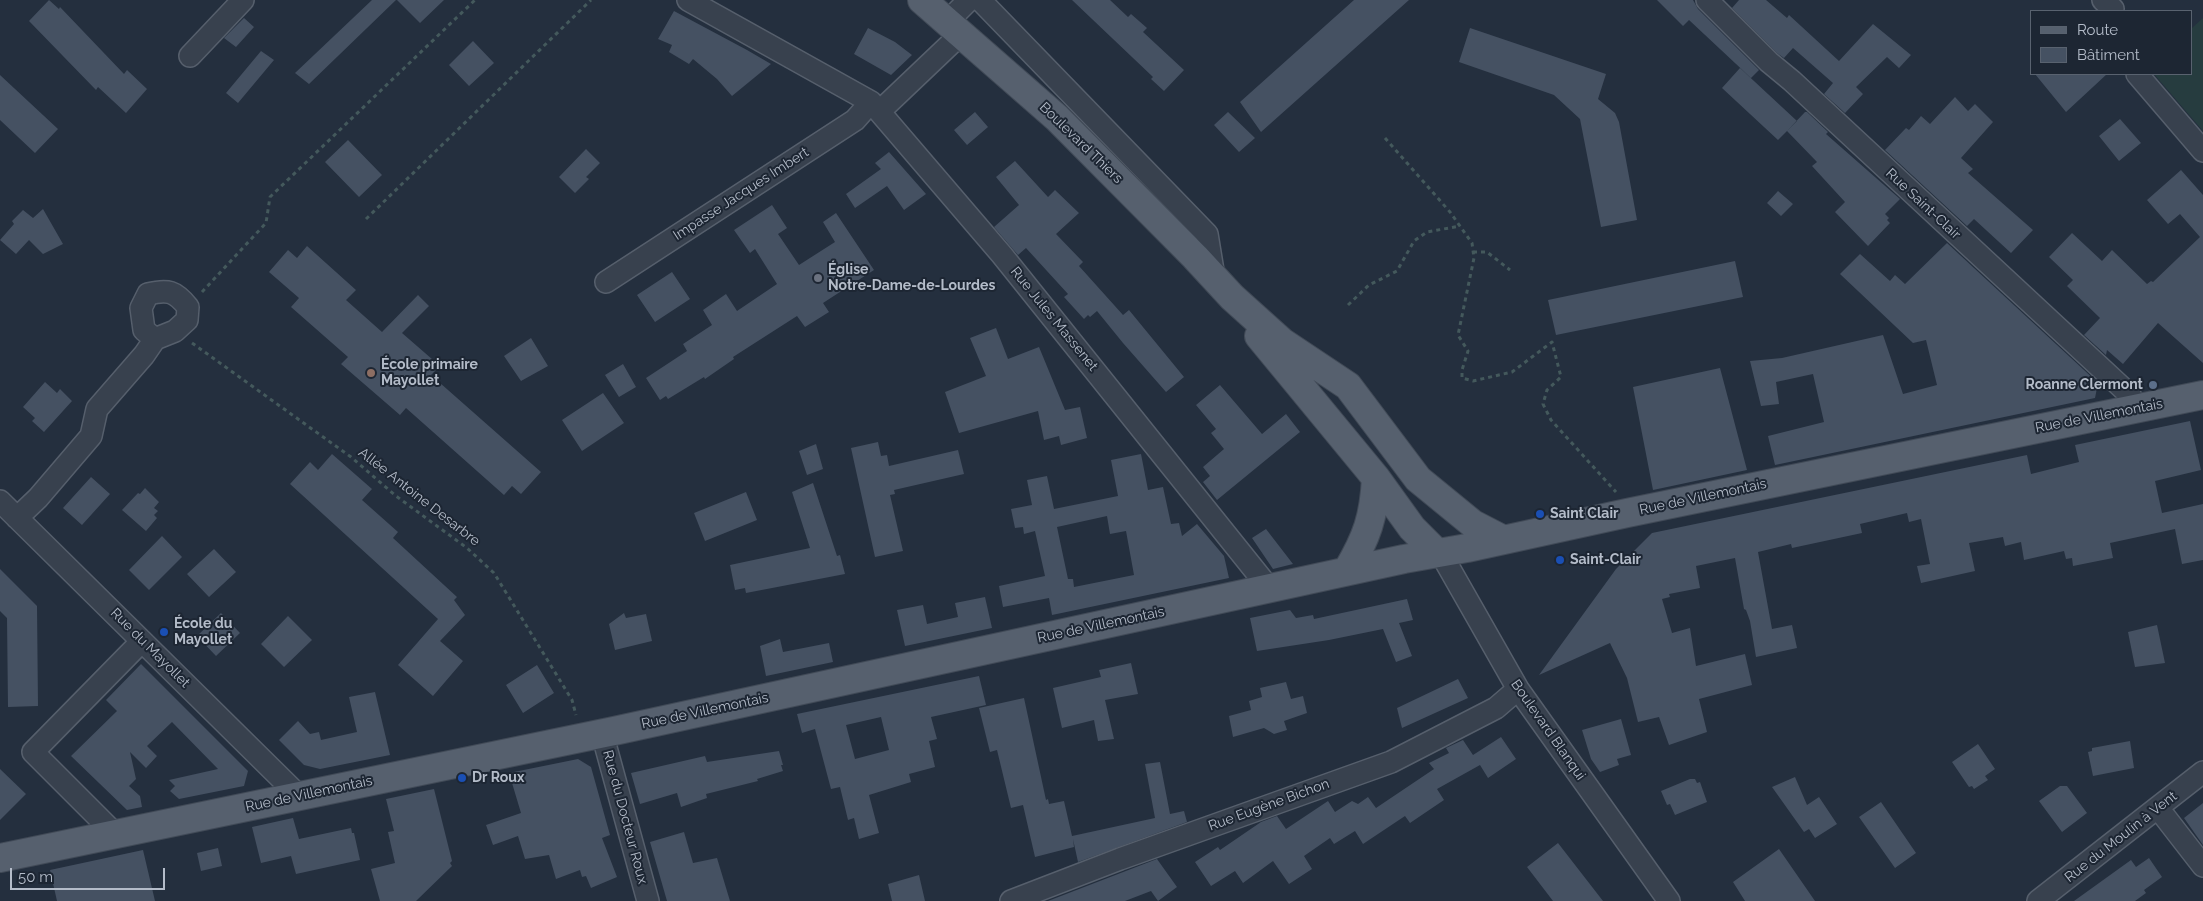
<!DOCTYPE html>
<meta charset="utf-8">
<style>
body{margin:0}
#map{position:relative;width:2203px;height:901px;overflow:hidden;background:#242f3e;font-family:Raleway,sans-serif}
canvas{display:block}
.legend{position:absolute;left:2030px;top:10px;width:162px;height:65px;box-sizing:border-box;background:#1d2633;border:1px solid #59626f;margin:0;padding:6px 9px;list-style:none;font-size:15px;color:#b4bcc9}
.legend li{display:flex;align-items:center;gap:10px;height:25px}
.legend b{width:25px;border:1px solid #59626f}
.scale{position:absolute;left:10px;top:868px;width:155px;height:22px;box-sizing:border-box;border:2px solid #b4bcc9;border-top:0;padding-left:6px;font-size:15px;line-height:18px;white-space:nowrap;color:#b4bcc9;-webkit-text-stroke:4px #1d2633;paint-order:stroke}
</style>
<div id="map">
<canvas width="2203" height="901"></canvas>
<ul class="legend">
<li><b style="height:6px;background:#56606e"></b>Route</li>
<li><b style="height:14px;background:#455162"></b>Bâtiment</li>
</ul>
<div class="scale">50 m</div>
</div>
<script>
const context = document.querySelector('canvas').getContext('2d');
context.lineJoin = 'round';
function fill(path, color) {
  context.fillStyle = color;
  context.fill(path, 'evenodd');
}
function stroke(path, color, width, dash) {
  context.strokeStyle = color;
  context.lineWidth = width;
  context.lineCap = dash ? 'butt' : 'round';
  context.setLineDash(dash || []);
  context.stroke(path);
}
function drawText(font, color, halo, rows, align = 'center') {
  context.font = font + ' Raleway,sans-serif';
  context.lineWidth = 4;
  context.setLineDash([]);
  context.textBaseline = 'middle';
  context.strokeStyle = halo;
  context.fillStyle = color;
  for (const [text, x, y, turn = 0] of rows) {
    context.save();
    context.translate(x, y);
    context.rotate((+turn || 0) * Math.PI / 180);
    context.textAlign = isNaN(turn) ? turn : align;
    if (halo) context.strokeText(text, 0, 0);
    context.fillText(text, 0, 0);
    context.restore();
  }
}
fill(new Path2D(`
 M2203,18V131L2154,74H2192V28Z`), '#263c3f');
fill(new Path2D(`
 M49,0L59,9L60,7L124,74L127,70L147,89L126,113L98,87L96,90L29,21Z
 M372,0H396L309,84L295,73Z
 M397,0H444L420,23Z
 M1072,0H1110L1128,17L1131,14L1147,28L1143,32L1184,70L1164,91L1151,79L1153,77Z
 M1354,0H1409L1261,132L1240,102Z
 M1657,0H1693L1698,9L1759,70L1751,78L1689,20L1683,26Z
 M1739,0H1766L1787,18L1789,15L1839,61L1873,24L1911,55L1899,68L1887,57L1856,87L1863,94L1845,113L1824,94L1833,83L1793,48L1784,58L1777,53L1732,8Z
 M674,11L747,50L771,64L732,96L717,79L693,59L689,64L669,52L672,45L658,39Z
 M244,18L254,27L236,47L224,38Z
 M868,28L895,42L912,55L891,75L854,54Z
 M1470,28L1606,74L1598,99L1615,113L1619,122L1637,220L1601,227L1580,119L1554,95L1459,62Z
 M473,41L494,63L469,86L449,65Z
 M261,51L274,60L238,103L226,93Z
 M1740,68L1797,121L1778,140L1722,88Z
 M2035,74H2107L2066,112Z
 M0,75L58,129L35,153L0,120Z
 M1955,97L1968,111L1975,104L1993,122L1961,158L1973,169L1968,173L2033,230L2011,253L1974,219L1967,226L1885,150L1906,128L1909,130L1921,116L1930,124Z
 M975,112L988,127L967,145L954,130Z
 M1228,112L1255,138L1239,152L1214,125Z
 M1805,112H1807L1828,132L1826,134L1900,199L1885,214L1889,218L1887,220L1890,223L1868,246L1835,212L1845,202L1812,166L1817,162L1787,131Z
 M2120,119L2141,143L2119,161L2099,136Z
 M348,140L382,175L359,197L325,162Z
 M586,149L600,163L586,177L589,179L575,193L559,177Z
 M889,152L926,194L904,210L887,186L855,208L846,194L881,169L875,163Z
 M1015,161L1048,197L1055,190L1079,213L1056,234L1083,262L1079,266L1123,315L1129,310L1184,377L1166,392L1123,343L1097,311L1090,317L1088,315L1084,319L1064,297L1068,294L1026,248L1018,255L994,227L1019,205L996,177Z
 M2181,170L2203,195V363L2158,323L2123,364L2107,350L2106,355L2084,335L2100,318L2067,286L2073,280L2049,257L2072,233L2102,261L2112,250L2147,284L2151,281L2153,282L2200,237L2180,214L2168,224L2147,200Z
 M1778,191L1793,204L1781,216L1767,203Z
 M772,205L787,228L778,234L799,265L835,242L823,222L836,213L874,270L823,303L829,312L805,327L797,316L733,357L734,359L705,379L704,377L668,399L666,396L660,400L646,378L687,351L683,344L712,325L703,310L726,294L737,311L777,284L755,249L750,253L734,230Z
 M43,209L63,244L43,254L29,240L16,254L0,240L14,224L12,221L23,210L33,218Z
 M1947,243L2098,383L2095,398L1775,465L1768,436L1824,422L1813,374L1776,382L1779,404L1761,406L1750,361L1782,358L1883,335L1903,394L1937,385L1926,340L1913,343L1840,274L1860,254L1890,281L1895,275L1905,284Z
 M307,246L356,290L346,300L382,332L418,295L429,306L402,333L440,366L431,375L541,472L521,494L512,486L504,495L406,408L400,415L341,364L348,357L291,307L299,298L269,272L288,250L297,258Z
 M1735,261L1743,297L1556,335L1548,300Z
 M672,272L690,299L655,322L637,295Z
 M996,328L1008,359L1039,347L1065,410L1080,407L1087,438L1061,445L1059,436L1044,440L1038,411L959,433L945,392L986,376L970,338Z
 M531,338L548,366L521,381L504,356Z
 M623,364L636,387L619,397L605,375Z
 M1720,368L1747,470L1653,490L1633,387Z
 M45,382L57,393L60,389L72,401L44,432L32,421L35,418L23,407Z
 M1220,385L1262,434L1286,414L1300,432L1217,500L1203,482L1210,476L1203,467L1224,449L1211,433L1216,429L1196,405Z
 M603,393L624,423L582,451L562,420Z
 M2190,421L2201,470L2155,481L2162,513L2203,504V560L2182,564L2175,529L2110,543L2113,558L2073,566L2072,558L2066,559L2064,551L2024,560L2021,542L2005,546L2003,537L1969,543L1975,571L1921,583L1917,566L1930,564L1921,519L1909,522L1907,513L1860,524L1862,533L1792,548L1791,544L1758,552L1772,629L1792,625L1797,648L1756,657L1750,621L1746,610L1744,609L1735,558L1696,566L1700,588L1669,594L1670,597L1662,599L1672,633L1690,628L1696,666L1745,654L1752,685L1699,699L1707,732L1669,745L1659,717L1638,722L1627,678L1610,643L1539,675L1616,569L1652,533L2027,455L2031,474L2079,462L2075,445Z
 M878,442L881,456L887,455L889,466L958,450L964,474L894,490L895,494L890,495L903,551L875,557L851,448Z
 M816,444L823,469L807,475L799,451Z
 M332,454L372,489L362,500L398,532L393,538L457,597L454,600L465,615L440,641L463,661L433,696L398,665L438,619L290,484L310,462L318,470Z
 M1141,454L1148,490L1163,487L1171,524L1179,523L1182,536L1197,524L1224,556L1229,578L1052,615L1049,598L1003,607L999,586L1045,576L1035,531L1024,534L1023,527L1015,528L1011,509L1032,505L1027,480L1047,476L1054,509L1118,496L1111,460ZM1107,516L1110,534L1126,531L1134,575L1074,587L1073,579H1068L1057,527Z
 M91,477L110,494L82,525L63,508Z
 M813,483L837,556L840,555L845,574L746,593L745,588L735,590L730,565L810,548L792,492Z
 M145,488L159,502L154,508L158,511L154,515L157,518L146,531L122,510L138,493L140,494Z
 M746,492L757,520L705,541L694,513Z
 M1266,529L1293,564L1273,569L1252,538Z
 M162,536L182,557L149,590L129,570Z
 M214,549L236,572L209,597L187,574Z
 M0,569L37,606L38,706L8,707L7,618L0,611Z
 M985,597L992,628L905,646L897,610L923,605L927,624L958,617L955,603Z
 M1407,599L1413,620L1399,623L1412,656L1396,662L1383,629L1329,640L1257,651L1250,618L1290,610L1296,618L1313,615L1314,619Z
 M221,613L240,633L216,656L197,636Z
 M624,613L626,618L646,614L652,641L615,650L609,624Z
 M288,616L312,640L284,667L261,644Z
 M2157,625L2165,663L2135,667L2128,632Z
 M780,639L783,652L829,643L833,662L766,676L760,646Z
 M1131,663L1138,694L1105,700L1114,739L1098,741L1094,720L1062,728L1053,688L1101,677L1099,670Z
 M141,664L248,771L244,786L179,799L170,791L175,786L169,780L218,769L172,722L147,746L157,756L146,768L130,752L136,779L129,786L140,796L142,807L127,810L71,756L117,711L106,700Z
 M537,665L554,693L523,713L506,685Z
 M979,676L986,705L931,717L937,739L929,741L935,767L909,774L911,782L869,795L879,833L859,839L854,818L848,820L840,787L831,789L815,729L802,733L797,714ZM881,717L889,750L855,759L846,725Z
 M1458,679L1468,698L1402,728L1397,708Z
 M1286,682L1291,699L1303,696L1307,713L1284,721L1287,730L1274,734L1264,728L1233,737L1229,716L1251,710L1249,701L1262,697L1260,688Z
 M375,692L390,755L320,769L304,765L279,740L298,721L310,734L319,732L321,740L357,732L349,697Z
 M1024,698L1046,800L1048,799L1049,804L1064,801L1072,836L1155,818L1145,764L1160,762L1170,814L1184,811L1187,822L1078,862L1073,839L1074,847L1035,857L1023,805L1011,808L997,750L990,752L979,708Z
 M1621,719L1631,755L1617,759L1619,765L1600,772L1591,759L1582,730Z
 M1501,737L1516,759L1488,778L1480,765L1437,789L1444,800L1410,823L1405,816L1363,844L1355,831L1334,844L1330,838L1304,856L1312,869L1289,884L1273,861L1243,883L1235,871L1211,886L1195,862L1218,847L1220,850L1261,822L1277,816L1286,829L1328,801L1335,812L1352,801L1358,804L1368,797L1376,808L1434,769L1429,763L1449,753L1446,748L1463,740L1473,755Z
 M2130,741L2134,768L2093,776L2088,752L2092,751V748Z
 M1978,744L1995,769L1985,776L1988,780L1974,789L1972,786L1969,787L1952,762Z
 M779,751L783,765H781L783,771L757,779L758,781L706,794L707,798L681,807L677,793L640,804L631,773L705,756L707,762Z
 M578,759L591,767L610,835L602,838L617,877L591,888L586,876L582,877L580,870L556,879L549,855L525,859L518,836L493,845L486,825L521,813L509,773Z
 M0,769L26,794L0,820Z
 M1795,777L1807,805L1819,797L1837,824L1815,838L1809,829L1804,832L1772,787Z
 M1690,779H1695L1697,783L1700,782L1707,802L1675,815L1670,804L1667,805L1661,791Z
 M2060,786H2067L2087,813L2062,832L2039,801Z
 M434,789L452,861L450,863L452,866L416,901H380L371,869L395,863L388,832L394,831L386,799Z
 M1881,802L1916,853L1895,868L1859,817Z
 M2203,803V845L2184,818Z
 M293,818L299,839L351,828L352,833H354L360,860L296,874L291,856L261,863L252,827Z
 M684,832L693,863L717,858L730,901H667L650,842Z
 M1558,843L1603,901H1553L1527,867Z
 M218,848L222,866L201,871L197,853Z
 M1779,849L1815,901H1745L1733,882Z
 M143,850L155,901H57L50,870Z
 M2149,858L2162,877L2144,890L2146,893L2135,901H2074L2131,860L2136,867Z
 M1157,859L1177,887L1158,901L1151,891L1125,901H1048Z
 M919,875L925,901H892L888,884Z`), '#455162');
const minor = new Path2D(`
 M688,0L871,102L1002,255L1269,588
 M980,0L1207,234L1214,277
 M1707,0L1769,62L1792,81L2130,395L2136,410
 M2103,0L2113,9
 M948,21L969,0
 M190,56L243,0
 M2137,74L2203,151
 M880,111L961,34
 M606,282L855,120L871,102
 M0,501L299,796
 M17,518L38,498L91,436L97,409L144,355L155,339L175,331L187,320L188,307C175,291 168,289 148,294L141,308L144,330L155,339
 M1437,553L1444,559L1518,689L1669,901
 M602,733L648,901
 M2158,808L2203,866
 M115,834L33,752L142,641
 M1011,901L1120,859L1391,762L1496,708L1518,689
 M2038,901L2203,772`);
const major = new Path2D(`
 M922,0L1057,118L1195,257L1232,297L1282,342L1348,386L1418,479L1473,524L1504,540
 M1259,336L1376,478L1412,528L1437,553
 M1347,571C1367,537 1374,517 1376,478
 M0,858L614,731L1404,559L1467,548L1627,513L2203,395`);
stroke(minor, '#565f6c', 24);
stroke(major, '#414a57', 30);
stroke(new Path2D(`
 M1385,138L1450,212L1472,243L1474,258L1458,335L1468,351L1462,370V378L1473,381L1512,372L1552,342L1561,377L1547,390L1543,404L1551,420L1616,492
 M366,219L591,0
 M1473,252H1487L1510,270
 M202,292L266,223L270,197L475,0
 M1348,305L1369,285L1397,271L1414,241L1427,232L1460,226
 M192,343L351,457L396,496L467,548L494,573L572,700L576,715`), '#44595c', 3, [4, 4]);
stroke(minor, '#38414e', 21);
stroke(major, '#56606e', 28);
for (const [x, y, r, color] of [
 [818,278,5,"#6b7280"],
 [371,373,5,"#8d6e63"],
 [2153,385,5,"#5c6f8a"],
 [1540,514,5,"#1a4fb4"],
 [1560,560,5,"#1a4fb4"],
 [164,632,5,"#1a4fb4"],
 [462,778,5,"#1a4fb4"]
]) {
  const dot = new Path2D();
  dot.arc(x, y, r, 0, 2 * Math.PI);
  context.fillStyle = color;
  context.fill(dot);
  stroke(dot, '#1d2633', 2);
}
drawText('14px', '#b4bcc9', '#1d2633', [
 ["Boulevard Thiers",1081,143,44],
 ["Impasse Jacques Imbert",741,194,-33],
 ["Rue Saint-Clair",1923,204,43],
 ["Rue Jules Massenet",1054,319,51],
 ["Rue de Villemontais",2099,416,-11],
 ["Allée Antoine Desarbre",419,497,38],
 ["Rue de Villemontais",1703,497,-12],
 ["Rue de Villemontais",1101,625,-12],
 ["Rue du Mayollet",150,648,45],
 ["Rue de Villemontais",705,711,-12],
 ["Boulevard Blanqui",1548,730,55],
 ["Rue de Villemontais",309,794,-12],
 ["Rue Eugène Bichon",1269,805,-20],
 ["Rue du Docteur Roux",625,817,75],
 ["Rue du Moulin à Vent",2121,837,-38]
]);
drawText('bold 14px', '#b4bcc9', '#1d2633', [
 ["Église",828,270],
 ["Notre-Dame-de-Lourdes",828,286],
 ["École primaire",381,365],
 ["Mayollet",381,381],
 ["Roanne Clermont",2143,385,"right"],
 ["Saint Clair",1550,514],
 ["Saint-Clair",1570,560],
 ["École du",174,624],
 ["Mayollet",174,640],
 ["Dr Roux",472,778]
], 'left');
</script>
